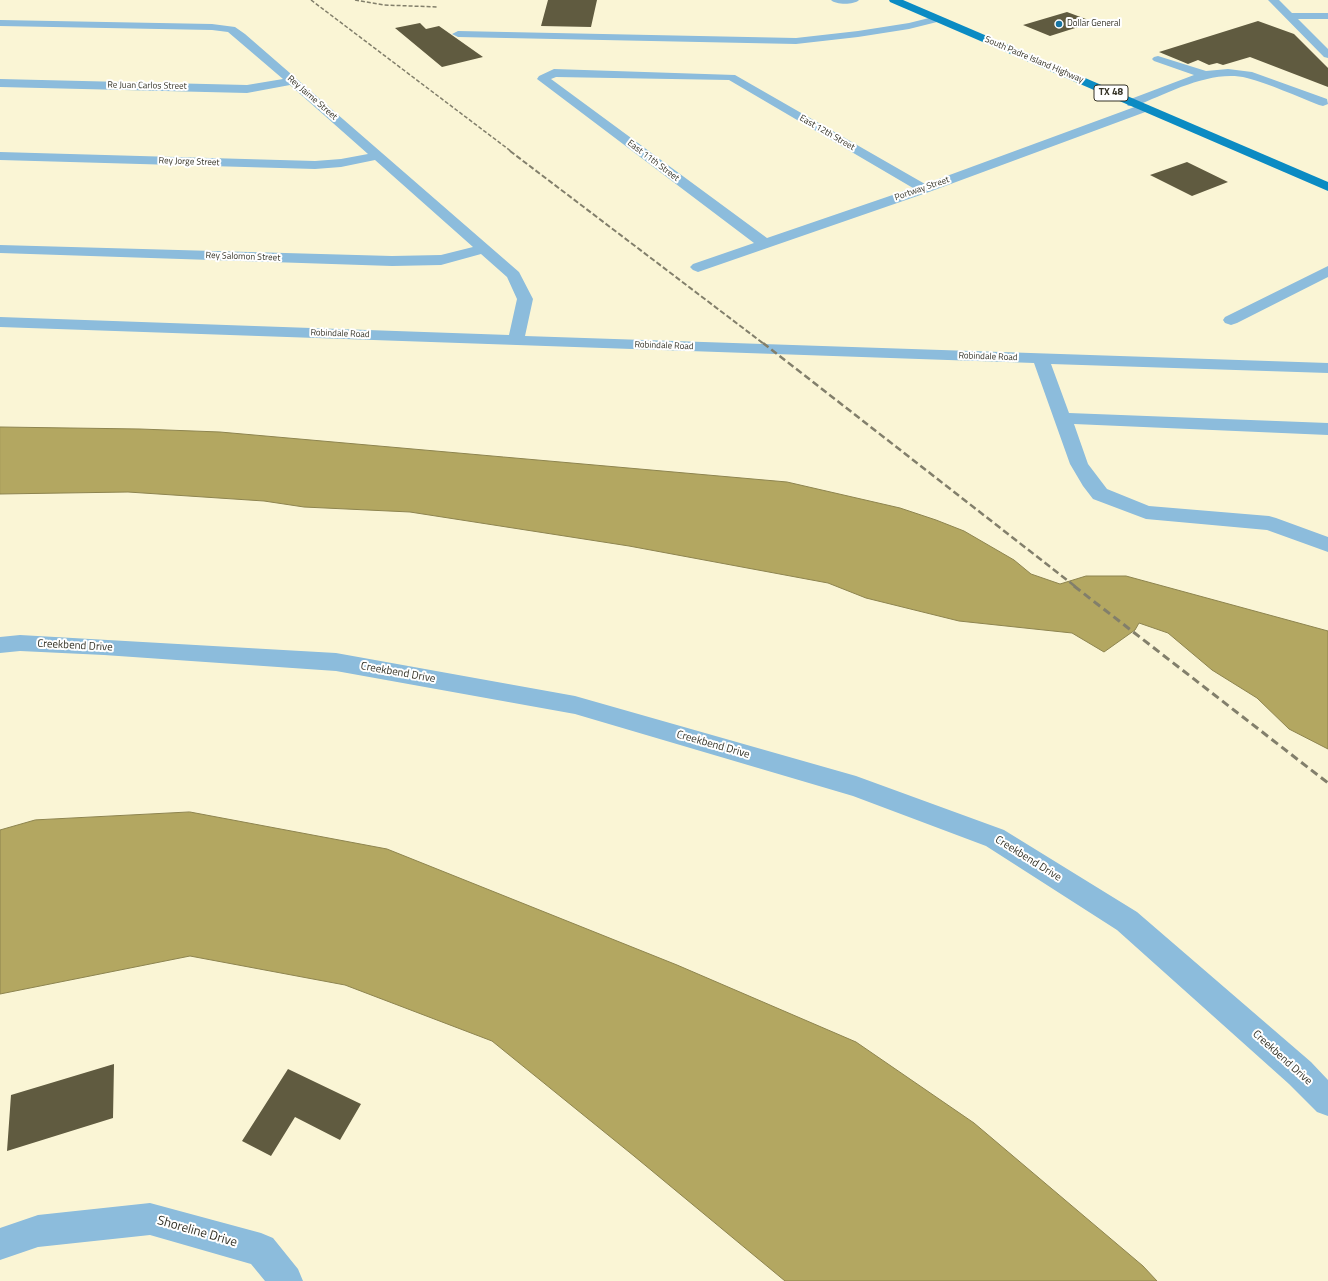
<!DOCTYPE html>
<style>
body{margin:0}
canvas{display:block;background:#faf5d5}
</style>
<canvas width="1328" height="1281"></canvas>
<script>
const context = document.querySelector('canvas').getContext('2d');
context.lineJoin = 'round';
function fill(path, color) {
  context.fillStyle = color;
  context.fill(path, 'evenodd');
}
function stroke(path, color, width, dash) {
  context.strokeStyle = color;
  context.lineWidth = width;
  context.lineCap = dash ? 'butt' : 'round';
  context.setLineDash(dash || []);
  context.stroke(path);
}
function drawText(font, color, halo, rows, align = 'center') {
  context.font = font + ' "Titillium Web",sans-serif';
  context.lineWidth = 4;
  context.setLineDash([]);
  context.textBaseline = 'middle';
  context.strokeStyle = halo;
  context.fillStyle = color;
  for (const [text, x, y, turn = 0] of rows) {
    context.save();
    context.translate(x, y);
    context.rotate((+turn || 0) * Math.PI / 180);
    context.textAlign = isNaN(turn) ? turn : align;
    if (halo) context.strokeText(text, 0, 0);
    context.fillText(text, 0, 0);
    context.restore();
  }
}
const water = new Path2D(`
 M0,427L140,429L220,432L787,482L900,508L936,520L964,531L1014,560L1031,574L1060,584L1086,576H1126L1328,631V749L1289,729L1257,698L1212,670L1168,633L1139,623L1135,630L1104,652L1072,633L959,621L866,598L828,583L629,546L410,512L304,507L264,501L128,492L0,494Z
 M190,812L387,849L677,965L856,1042L974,1123L1143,1266L1157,1281H785L634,1156L492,1041L345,985L190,956L0,994V830L35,820Z`);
fill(water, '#b3a761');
stroke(water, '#8d844f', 1);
fill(new Path2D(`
 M548,0H597L591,27L541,26Z
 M1067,12L1094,22L1050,36L1023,25Z
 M1258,21L1294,34L1328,68V87L1250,57L1223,65L1217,63L1209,65L1198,60L1188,64L1159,52Z
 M420,23L426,29L439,26L483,57L442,67L395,28Z
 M1187,162L1228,182L1192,196L1150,175Z
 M114,1064L113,1118L7,1151L11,1095Z
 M288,1069L361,1104L340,1140L295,1117L271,1156L242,1141Z`), '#605b40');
fill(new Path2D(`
 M831,0H859C854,5 836,5 831,0Z
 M1268,0H1279L1292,13H1328V19H1298L1328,49V58L1324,57Z
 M937,16L941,17L942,19L941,21L909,29L858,37L796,44L458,37L452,34L458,31L796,38L858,31L909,23Z
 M0,20L212,24L235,27L245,34L519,272L533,299L525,336L1328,363V373L1051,364L1069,413L1328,423V435L1074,424L1088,464L1107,489L1149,506L1269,516L1276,518L1328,537V552L1267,530L1146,519L1093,499L1083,486L1070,464L1034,363L0,327V317L509,335L517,299L507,277L481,254L441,265L392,266L0,253V245L392,256L441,255L473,247L375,160L341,167L315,169L0,160V152L315,161L341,159L368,154L290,85L247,93L0,87V79L247,85L283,79L228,32L212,30L0,26Z
 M1158,56L1206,71L1228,69L1252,72L1327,99L1328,104L1323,106L1319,105C1296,96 1270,84 1247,78C1212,69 1168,93 1136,106H1128L1126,103L1128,100L1194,75L1154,61L1152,59L1154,57Z
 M554,69L735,75L925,184L1140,105H1148L1150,108L1148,111L929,192L698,272L693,270L690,267L693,264L754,243L537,79L539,76ZM556,77L729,80L913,188L767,238L551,79Z
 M1328,266V277L1237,323L1231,325L1225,323L1223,320L1225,317Z
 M20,635L336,653L575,696L856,776L1004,830L1137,912L1311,1062L1328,1080V1116L1317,1112L1289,1084L1117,930L986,846L853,796L575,714L336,671L104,655L20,651L0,653V637Z
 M150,1203L261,1233L273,1238L298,1269L303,1281H265L251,1264L150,1235L38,1247L0,1260V1228L38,1215Z`), '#8cbcdc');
fill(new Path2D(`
 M889,0H903L1328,182V191L890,2Z`), '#0b8bc3');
stroke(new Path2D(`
 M311,0L512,152
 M355,0L384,5L438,7`), '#827f6b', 1.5, [4, 2]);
stroke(new Path2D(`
 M510,151L764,344`), '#827f6b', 2, [5.5, 2.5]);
stroke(new Path2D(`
 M763,343L1076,587`), '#827f6b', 2.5, [7, 3.5]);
stroke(new Path2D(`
 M1074,586L1328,783`), '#827f6b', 3, [8, 4.5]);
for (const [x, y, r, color] of [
 [1059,24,4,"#1774a2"]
]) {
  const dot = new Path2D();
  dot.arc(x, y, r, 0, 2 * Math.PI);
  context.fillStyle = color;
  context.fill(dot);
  stroke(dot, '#fff', 1.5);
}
drawText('9px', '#343226', '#fff', [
 ["Dollar General",1067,24]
], 'left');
drawText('9px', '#343226', '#fff', [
 ["South Padre Island Highway",1034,60,23],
 ["Re Juan Carlos Street",147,86,1],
 ["Rey Jaime Street",312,98,41],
 ["East 12th Street",827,133,30],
 ["East 11th Street",653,161,37],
 ["Rey Jorge Street",189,162,2],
 ["Portway Street",922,189,-19],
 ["Rey Salomon Street",243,257,2],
 ["Robindale Road",340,334,2],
 ["Robindale Road",664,346,2],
 ["Robindale Road",988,357,2]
]);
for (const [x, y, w] of [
 [1111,93,34]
]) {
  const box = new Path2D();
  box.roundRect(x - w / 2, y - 8, w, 16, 3);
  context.fillStyle = '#fff';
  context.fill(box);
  stroke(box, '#343226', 1);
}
drawText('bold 10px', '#343226', null, [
 ["TX 48",1111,93]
]);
drawText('11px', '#343226', '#fff', [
 ["Creekbend Drive",75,646,3],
 ["Creekbend Drive",398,673,10],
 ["Creekbend Drive",713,745,16],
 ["Creekbend Drive",1028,859,32],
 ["Creekbend Drive",1282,1058,42]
]);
drawText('13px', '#343226', '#fff', [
 ["Shoreline Drive",197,1232,16]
]);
</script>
